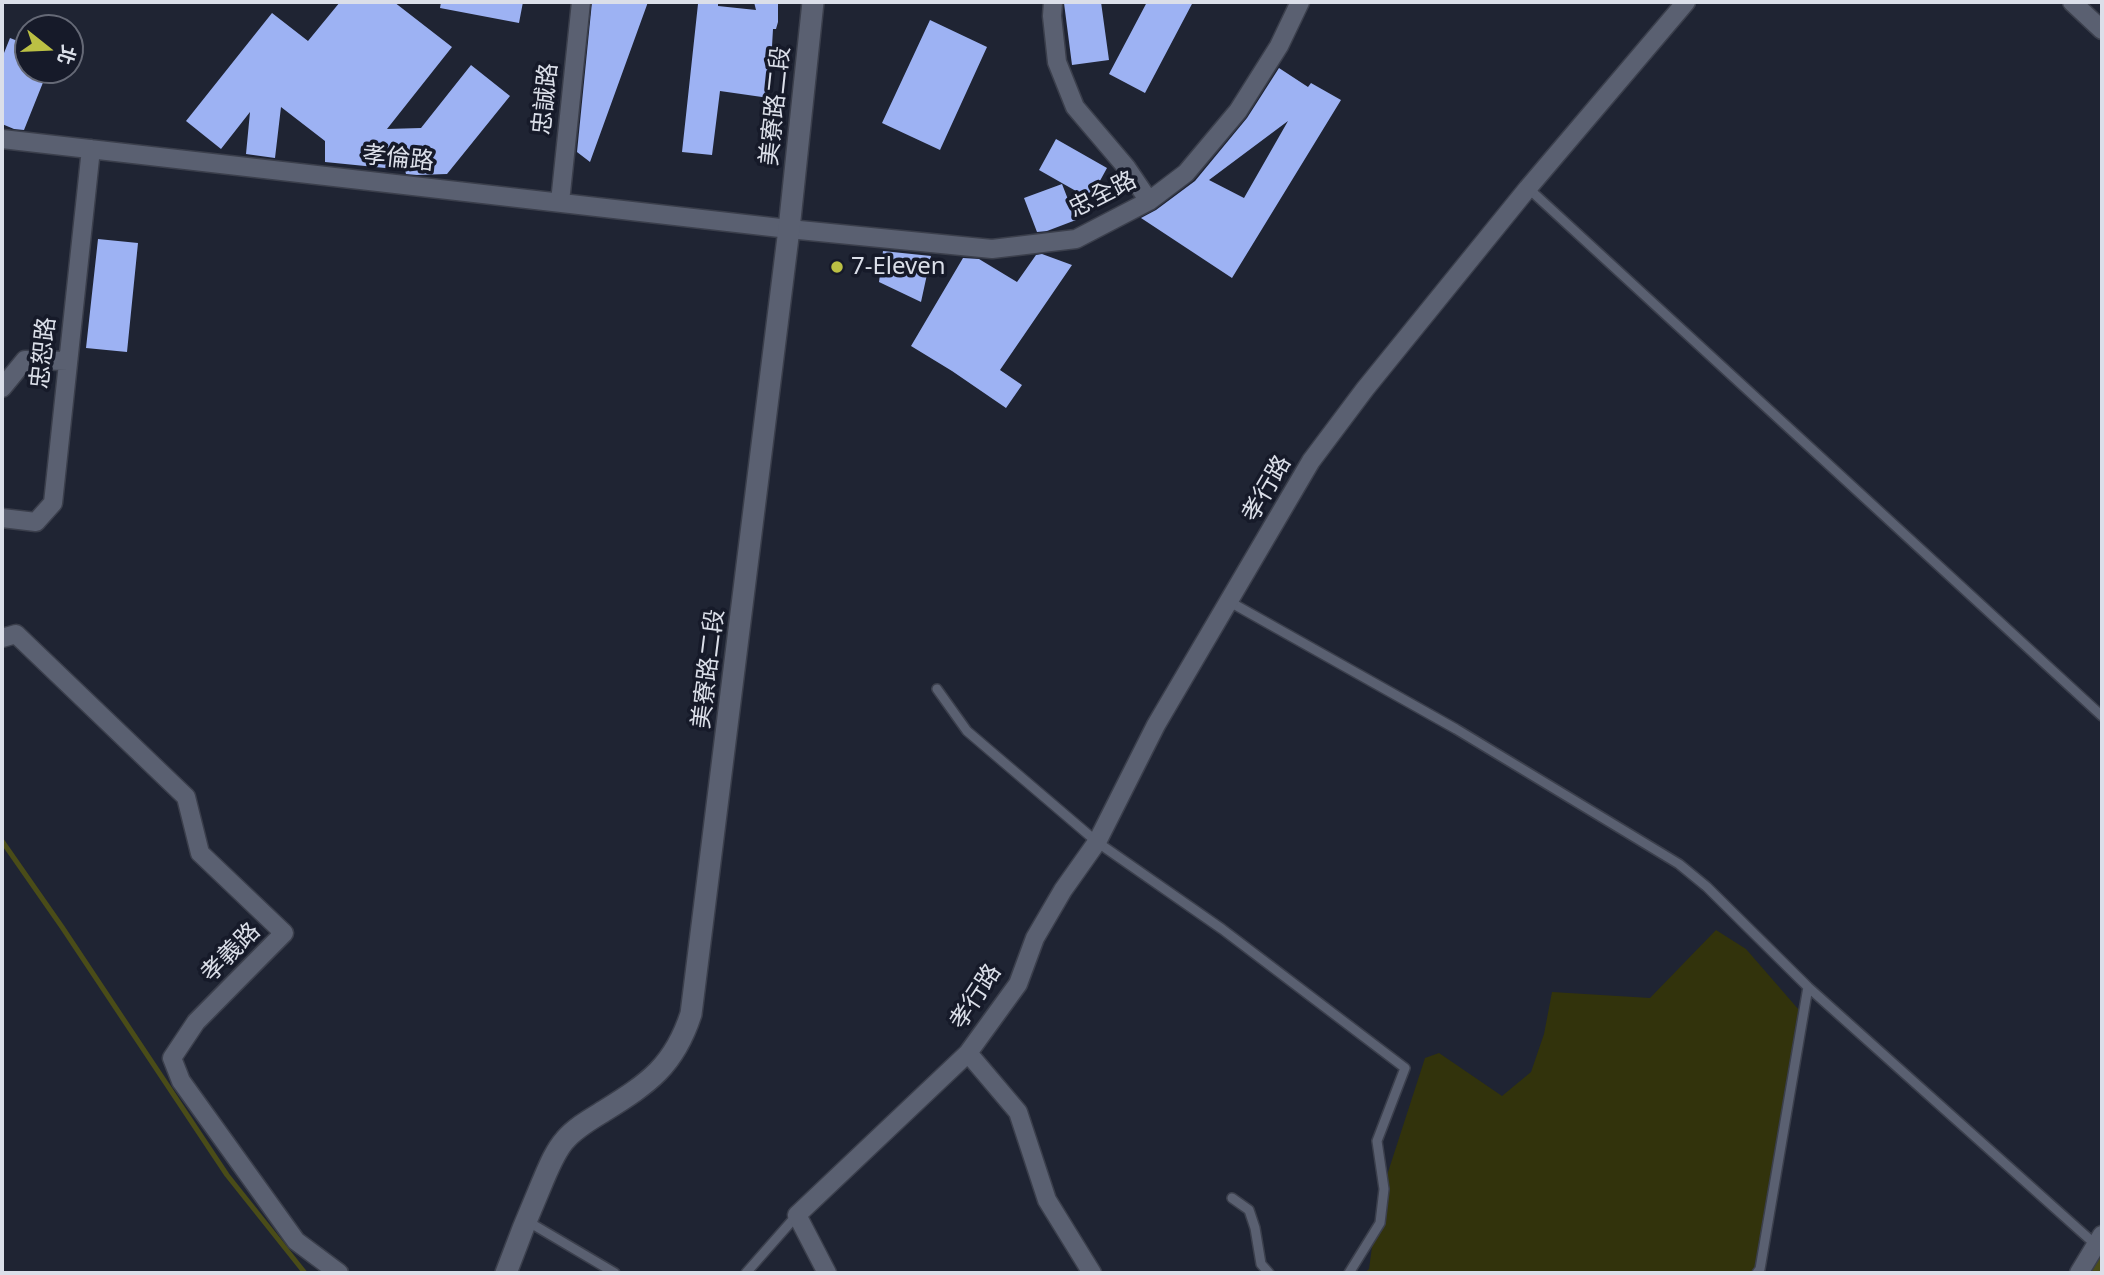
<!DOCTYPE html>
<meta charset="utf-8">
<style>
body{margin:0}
#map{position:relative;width:2104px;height:1275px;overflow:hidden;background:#1f2433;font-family:"Noto Sans","Noto Sans TC",sans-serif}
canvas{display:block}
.frame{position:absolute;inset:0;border:4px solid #dbdfe9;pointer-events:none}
.north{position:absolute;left:14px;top:14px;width:70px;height:70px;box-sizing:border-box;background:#161a29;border:2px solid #656976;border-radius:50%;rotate:108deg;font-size:19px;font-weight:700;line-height:28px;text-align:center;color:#dbdfe9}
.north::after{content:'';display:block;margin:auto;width:24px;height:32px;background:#bbc044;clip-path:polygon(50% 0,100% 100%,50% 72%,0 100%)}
</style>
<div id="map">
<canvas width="2104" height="1275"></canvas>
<div class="frame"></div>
<div class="north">北</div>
</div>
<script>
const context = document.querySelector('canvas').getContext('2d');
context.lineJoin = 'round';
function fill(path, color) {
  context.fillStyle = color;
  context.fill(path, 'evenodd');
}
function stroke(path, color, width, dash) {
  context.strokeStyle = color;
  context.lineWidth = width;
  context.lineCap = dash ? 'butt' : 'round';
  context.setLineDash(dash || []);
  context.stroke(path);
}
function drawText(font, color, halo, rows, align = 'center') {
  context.font = font + ' "Noto Sans","Noto Sans TC",sans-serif';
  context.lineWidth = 7;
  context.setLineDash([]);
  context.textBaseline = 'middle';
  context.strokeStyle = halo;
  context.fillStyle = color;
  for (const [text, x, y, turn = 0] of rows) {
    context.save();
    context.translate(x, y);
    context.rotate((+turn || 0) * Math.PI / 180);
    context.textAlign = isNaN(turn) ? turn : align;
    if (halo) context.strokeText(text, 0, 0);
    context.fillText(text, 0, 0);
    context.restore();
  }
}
fill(new Path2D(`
 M1716,930L1746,949L1799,1010L1756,1268L1752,1273H1364L1369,1269L1378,1203L1425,1058L1439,1053L1502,1096L1531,1072L1544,1034L1552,992L1650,998Z`), '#32330c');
stroke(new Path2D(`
 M2,841L62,927L227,1175L305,1273`), '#4a4c18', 5);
stroke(new Path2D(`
 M2094,1273L2102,1259`), '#4a4c18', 18);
fill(new Path2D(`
 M340,2H394L452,47L387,129L421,128L471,65L510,96L447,174L417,175L406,174L405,170L325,162V141L281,107L275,158L246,154L250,112L221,149L186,121L272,13L308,41Z
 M441,2H523L519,23L440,8Z
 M592,2H648L590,162L577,152Z
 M700,2H718V6L756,10L754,2H778V22L776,29H773L769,98L720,91L712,155L682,152L698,4Z
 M1101,2L1109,60L1072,65L1064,3Z
 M1147,2H1193L1145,93L1109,74Z
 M930,20L987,47L940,150L882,123Z
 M10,38L28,45V70H48L24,130L14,129L2,124V58Z
 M1279,68L1308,87L1311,83L1341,100L1232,278L1141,218L1156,210L1195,181L1247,118ZM1288,121L1244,198L1209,180Z
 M1056,139L1107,168L1090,199L1039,170Z
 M1062,184L1076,220L1047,231L1037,232L1024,198Z
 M98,239L138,243L127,352L86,348Z
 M883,251L931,256L921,302L879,282Z
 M1042,254L1072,265L1000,370L1022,385L1006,408L952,371L911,346L963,258L979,259L1017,282L1036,255Z`), '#9db2f3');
const lane = new Path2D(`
 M1528,188L2102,716
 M1230,602L1456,729L1679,864L1707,887L1808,987L2096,1245
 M937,689L967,731L1097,842L1222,929L1405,1068L1377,1141L1384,1189L1380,1223L1349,1273
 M1232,1198L1249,1210L1255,1228L1261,1264L1269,1273
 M527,1221L615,1273
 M746,1273L797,1215
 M1757,1273L1760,1269L1808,987`);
const street = new Path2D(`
 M1053,2L1052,16L1057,62L1075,107L1126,167L1149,201
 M2072,2L2102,30
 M2,139L789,229L992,249L1076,239L1149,201L1186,173L1238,111L1279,46L1300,2
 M560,202L581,2
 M2,388L25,360L68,361
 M2,518L36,522L53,503L91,149
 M2,638L16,634L186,797L200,853L284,933L196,1022L172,1058L181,1081L296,1241L339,1273
 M968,1053L1018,1112L1047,1200L1092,1273
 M827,1273L797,1215L968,1053L1018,984L1035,938L1063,890L1097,842L1156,725L1311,461L1365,389L1528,188L1686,2
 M2079,1273L2102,1235`);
const secondary = new Path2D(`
 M506,1273C517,1243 529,1213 542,1183C548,1169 555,1151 565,1140C575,1128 591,1119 604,1111C649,1083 674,1066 691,1014L789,229L813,2`);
stroke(lane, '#3b3f4c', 12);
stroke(street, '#3b3f4c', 21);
stroke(secondary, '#3b3f4c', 24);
stroke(lane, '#5a6071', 9);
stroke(street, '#5a6071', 18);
stroke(secondary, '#5a6071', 21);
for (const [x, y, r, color] of [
 [837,267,7,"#bbc044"]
]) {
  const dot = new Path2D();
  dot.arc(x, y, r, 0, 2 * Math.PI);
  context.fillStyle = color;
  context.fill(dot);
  stroke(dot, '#161a29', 2.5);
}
drawText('24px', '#dbdfe9', '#161a29', [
 ["忠誠路",546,99,-84],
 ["美寮路二段",776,106,-84],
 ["孝倫路",398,159,6],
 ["忠全路",1103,195,-27],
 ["忠恕路",44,353,-84],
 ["孝行路",1267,489,-60],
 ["美寮路二段",709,669,-83],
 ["孝義路",231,953,-45],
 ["孝行路",976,997,-57]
]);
drawText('24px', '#dbdfe9', '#161a29', [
 ["7-Eleven",851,267]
], 'left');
</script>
